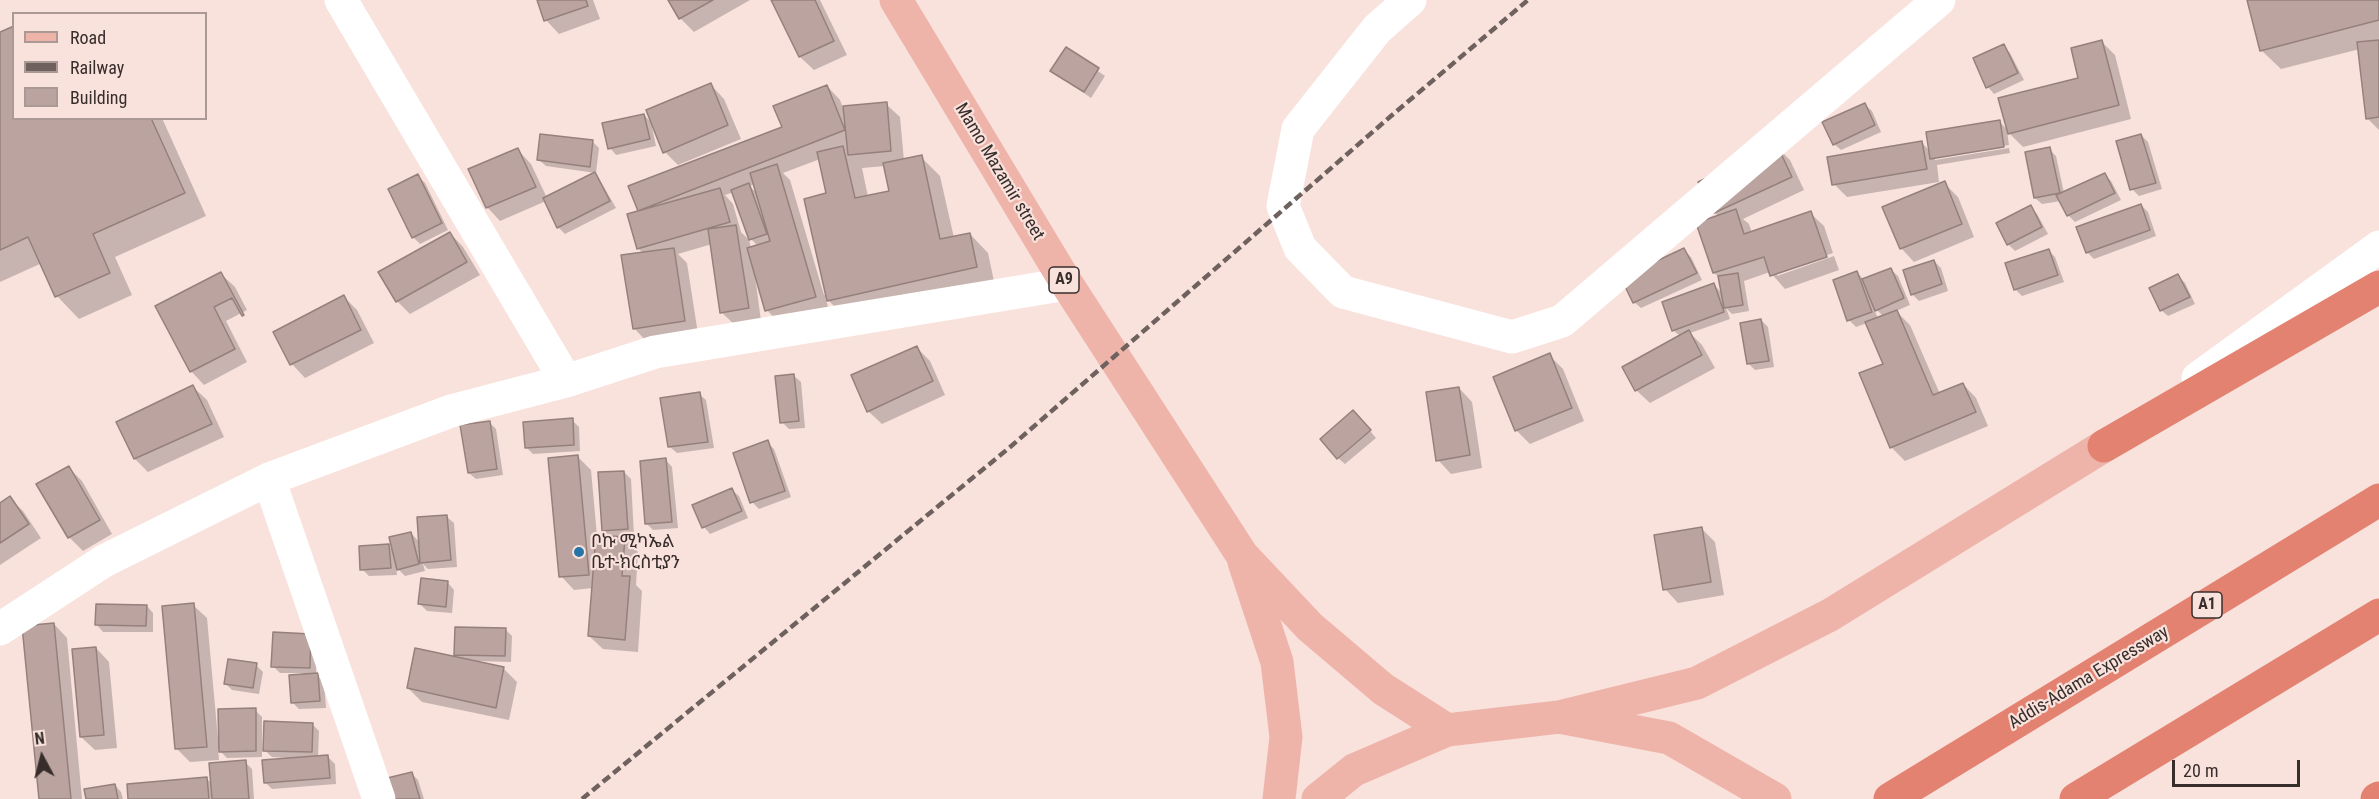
<!DOCTYPE html>
<meta charset="utf-8">
<style>
body{margin:0}
#map{position:relative;width:2379px;height:799px;overflow:hidden;background:#f9e1dc;font-family:"Roboto Condensed",sans-serif}
canvas{display:block}
.legend{position:absolute;left:12px;top:12px;width:195px;height:108px;box-sizing:border-box;background:#f9e1dc;border:2px solid #ab9996;margin:0;padding:8px 10px;list-style:none;font-size:18px;color:#372e2c}
.legend li{display:flex;align-items:center;gap:12px;height:30px}
.legend b{width:30px;border:2px solid #ab9996}
.north{position:absolute;left:12px;top:727px;width:60px;height:60px;-webkit-text-stroke:4px #f9e1dc;paint-order:stroke;rotate:353deg;font-size:16px;font-weight:700;line-height:24px;text-align:center;color:#372e2c}
.north::after{content:'';display:block;margin:auto;width:21px;height:27px;background:#372e2c;clip-path:polygon(50% 0,100% 100%,50% 72%,0 100%)}
.scale{position:absolute;left:2172px;top:760px;width:128px;height:27px;box-sizing:border-box;border:3px solid #372e2c;border-top:0;padding-left:8px;font-size:18px;line-height:21px;white-space:nowrap;color:#372e2c;-webkit-text-stroke:4px #f9e1dc;paint-order:stroke}
</style>
<div id="map">
<canvas width="2379" height="799"></canvas>
<ul class="legend">
<li><b style="height:8px;background:#eeb4aa"></b>Road</li>
<li><b style="height:8px;background:#6e615e"></b>Railway</li>
<li><b style="height:16px;background:#bba49f"></b>Building</li>
</ul>
<div class="north">N</div>
<div class="scale">20 m</div>
</div>
<script>
const context = document.querySelector('canvas').getContext('2d');
context.lineJoin = 'round';
function fill(path, color) {
  context.fillStyle = color;
  context.fill(path, 'evenodd');
}
function stroke(path, color, width, dash) {
  context.strokeStyle = color;
  context.lineWidth = width;
  context.lineCap = dash ? 'butt' : 'round';
  context.setLineDash(dash || []);
  context.stroke(path);
}
function drawText(font, color, halo, rows, align = 'center') {
  context.font = font + ' "Roboto Condensed","Noto Sans Ethiopic",sans-serif';
  context.lineWidth = 4.5;
  context.setLineDash([]);
  context.textBaseline = 'middle';
  context.strokeStyle = halo;
  context.fillStyle = color;
  for (const [text, x, y, turn = 0] of rows) {
    context.save();
    context.translate(x, y);
    context.rotate((+turn || 0) * Math.PI / 180);
    context.textAlign = isNaN(turn) ? turn : align;
    if (halo) context.strokeText(text, 0, 0);
    context.fillText(text, 0, 0);
    context.restore();
  }
}
fill(new Path2D(`
 M538,0H593L600,19L559,34L546,20Z
 M669,0H750L694,32L680,18Z
 M773,0H820L847,55L814,70L800,57Z
 M2248,0H2379V130L2367,118L2360,49L2281,69L2262,51Z
 M0,34L14,118H162L206,216L115,257L132,295L79,319L57,296L42,263L0,282Z
 M2102,42L2115,55L2131,119L2023,147L2007,131L2009,145L1935,157V160L2009,148L2010,153L1937,165L1939,182L1847,197L1834,184L1921,142L1930,151L2000,122L2008,131L2080,79Z
 M2004,46L2010,53L2024,80L1994,94L1988,87Z
 M1066,49L1105,76L1091,98L1052,71Z
 M711,85L724,99L741,139L678,165L665,152Z
 M827,86L840,100L843,108L886,104L900,117L904,161L921,157L940,176L954,238L970,234L988,253L995,286L847,319L825,297L829,310L780,324L767,310L757,276H755L761,321L735,325L721,312L712,244L678,254L687,263L698,334L647,342L634,328L644,254L638,248L640,212L630,187L784,128ZM820,159L828,194L827,295H824L790,180L783,173ZM885,166L891,192L868,197L862,168ZM755,184L758,194L749,186ZM734,192L751,239L758,246L751,248L749,240L741,232L733,204L725,195Z
 M1865,105L1872,111L1881,132L1841,150L1834,144Z
 M644,115L651,122L656,146L616,155L610,148Z
 M2141,135L2148,142L2162,189L2139,196L2132,189Z
 M592,141L599,148L596,173L546,166L539,160Z
 M1777,147L1790,160L1804,190L1743,219L1749,224L1752,233L1810,213L1824,226L1833,253L1777,272V276L1834,256L1839,270L1785,289L1770,272L1744,281L1749,311L1732,314L1726,308L1730,319L1690,333L1702,345L1715,368L1650,403L1636,390L1680,336L1673,330L1713,284L1723,294L1720,278L1714,273L1697,224L1719,217L1715,213Z
 M2049,149L2056,156L2064,193L2104,174L2111,181L2121,200L2075,222L2068,215L2061,201L2042,204L2035,198Z
 M518,150L531,164L547,198L596,173L616,208L565,234L558,227L546,201L500,221L487,207Z
 M418,176L425,183L448,230L420,244L413,237Z
 M1944,183L1958,197L1974,237L1914,262L1901,248Z
 M2141,205L2148,212L2156,236L2094,259L2087,252Z
 M2030,207L2037,214L2048,234L2015,251L2008,244Z
 M450,233L463,247L480,275L410,314L397,301Z
 M1684,250L1691,257L1702,280L1641,308L1634,302Z
 M2048,250L2055,257L2064,282L2022,296L2015,289Z
 M1934,261L1941,268L1948,291L1919,301L1912,294Z
 M1891,270L1898,276L1910,305L1896,311L1910,325L1940,394L1963,384L1976,398L1988,426L1905,461L1891,447L1885,365L1867,323L1856,327L1849,320L1857,272L1863,279ZM1873,306L1884,317L1878,319Z
 M221,274L235,287L247,310L226,321L247,362L204,385L191,371Z
 M2178,276L2185,283L2195,304L2168,316L2161,310Z
 M344,297L357,310L374,343L305,378L292,364L275,332Z
 M1761,320L1768,327L1774,367L1755,370L1748,363Z
 M916,347L930,361L945,395L882,424L868,411Z
 M1549,355L1563,369L1584,421L1530,444L1516,430Z
 M794,376L801,382L805,428L789,429L782,422Z
 M193,387L207,400L224,437L148,472L135,459L118,422Z
 M1459,388L1472,402L1482,468L1451,474L1438,460Z
 M699,394L706,400L714,448L677,453L670,447Z
 M1360,419L1376,438L1345,464L1338,458Z
 M572,420L579,427L580,451L533,454L526,447Z
 M489,422L496,429L503,475L476,479L469,473Z
 M767,442L774,449L791,497L759,509L752,502Z
 M577,456L591,470L597,536L610,537L603,530L624,472L631,479L634,536H623L638,552L636,585L642,591L638,652L603,649L589,636L593,588L574,590L561,576Z
 M666,460L672,467L678,528L653,530L647,524Z
 M69,468L82,481L112,534L83,551L69,537Z
 M732,490L739,496L748,518L710,534L704,527Z
 M9,498L23,511L41,538L0,565V504Z
 M447,517L454,523L457,567L428,569L423,564L425,571L405,576L396,567L397,575L369,576L362,569L389,546L394,552L411,533L420,543Z
 M1701,528L1715,542L1724,595L1678,603L1665,589Z
 M448,583L454,590L452,613L427,611L420,604Z
 M193,605L207,618L218,739L255,710L262,717V748L312,724L319,731L318,758L328,757L335,764L336,784L272,789L265,782L288,758L272,757L262,748V757L227,758L218,749L219,760L190,762L176,748Z
 M147,606L153,613V632H103L97,625Z
 M54,624L67,638L82,799H41Z
 M505,629L512,636L511,662L477,661L504,669L517,682L509,720L422,702L408,688L460,659L455,654Z
 M317,642L316,675L324,681L326,708L299,709L292,702L303,673H280L273,666Z
 M96,648L109,662L117,748L95,750L81,737Z
 M256,665L263,672L259,694L232,690L225,683Z
 M245,762L252,769L254,799H130L206,778L212,784Z
 M412,774L418,780L424,799H390Z
 M115,785L121,792L123,799H87Z`), '#0003');
const building = new Path2D(`
 M537,0H586L588,6L544,21Z
 M668,0H713L679,19Z
 M771,0H815L834,41L799,57Z
 M2247,0H2379V20L2260,51Z
 M14,26V118H151L185,193L93,234L110,273L55,297L28,237L0,250V32Z
 M2102,40L2119,105L2008,134L1998,98L2078,78L2071,48Z
 M2379,40V117L2366,119L2357,42Z
 M2004,44L2018,73L1986,88L1973,58Z
 M1066,47L1099,68L1084,92L1050,71Z
 M711,83L728,125L663,153L646,110Z
 M827,85L845,130L638,211L628,186L782,127L773,106Z
 M887,102L891,151L848,155L843,106Z
 M1865,103L1875,125L1833,145L1822,122Z
 M644,114L650,139L608,149L602,123Z
 M2000,120L2004,147L1930,159L1926,132Z
 M540,134L593,140L590,167L537,160Z
 M2141,134L2156,183L2130,190L2116,141Z
 M1922,141L1927,169L1832,185L1827,157Z
 M1777,145L1792,177L1714,213L1698,182Z
 M843,146L855,198L889,191L883,163L922,155L940,239L970,233L977,267L827,301L804,199L826,193L817,152Z
 M2050,147L2060,193L2034,198L2025,152Z
 M518,148L536,187L486,208L468,169Z
 M777,164L816,297L765,311L747,248L770,241L750,173Z
 M595,172L610,201L557,228L543,198Z
 M2105,173L2115,193L2067,216L2056,195Z
 M418,174L442,223L412,238L388,189Z
 M1945,181L1962,224L1900,249L1882,207Z
 M749,183L767,234L749,240L731,190Z
 M720,188L730,222L637,249L627,214Z
 M2141,204L2150,230L2086,253L2076,227Z
 M2031,205L2042,227L2007,245L1996,223Z
 M1736,209L1744,234L1811,211L1827,257L1770,276L1764,257L1713,273L1696,223Z
 M736,225L749,308L720,313L708,229Z
 M450,232L467,262L396,302L378,272Z
 M674,248L685,321L633,329L621,255Z
 M1684,248L1697,273L1633,303L1621,278Z
 M2049,249L2058,275L2014,290L2005,263Z
 M1934,260L1942,284L1911,295L1903,270Z
 M1891,268L1904,298L1875,311L1862,279Z
 M1857,271L1872,312L1847,321L1833,280Z
 M221,272L244,315L242,316L232,298L214,307L235,349L190,372L155,306Z
 M1738,273L1743,305L1724,308L1718,276Z
 M2178,274L2190,297L2160,311L2149,288Z
 M1714,283L1724,312L1672,331L1662,302Z
 M344,295L361,330L290,365L273,332Z
 M1897,310L1933,395L1963,383L1976,412L1890,448L1859,373L1883,364L1865,322Z
 M1761,319L1769,361L1747,364L1740,323Z
 M1689,330L1702,355L1635,391L1622,367Z
 M917,346L933,381L867,412L851,375Z
 M1550,353L1572,408L1515,431L1493,377Z
 M794,374L799,421L780,423L775,376Z
 M193,385L212,424L134,459L116,422Z
 M1459,387L1470,455L1436,461L1426,392Z
 M700,392L708,442L668,447L660,398Z
 M1353,410L1371,430L1337,459L1320,439Z
 M573,418L574,445L525,448L523,422Z
 M490,421L497,469L468,473L460,425Z
 M768,440L785,491L750,503L733,453Z
 M578,455L589,575L559,577L548,458Z
 M666,458L672,522L645,524L640,461Z
 M69,466L100,520L68,538L36,484Z
 M624,471L628,529L602,531L598,472Z
 M732,488L742,511L702,528L692,505Z
 M10,496L29,524L0,543V503Z
 M447,515L451,560L420,563L417,517Z
 M1702,527L1711,582L1663,590L1654,535Z
 M411,532L419,564L397,570L389,537Z
 M596,535L625,537L622,576H630L625,640L588,636Z
 M389,544L391,568L360,570L359,546Z
 M421,578L448,581L446,607L418,604Z
 M194,603L207,747L175,749L162,606Z
 M96,604L147,605L146,626L95,625Z
 M54,623L71,799H39L22,626Z
 M455,627L506,628L505,656L454,655Z
 M273,632L311,634L310,668L271,667Z
 M96,647L104,735L80,737L72,649Z
 M415,648L504,667L496,708L407,688Z
 M228,659L257,663L253,688L224,684Z
 M318,673L320,701L291,703L289,675Z
 M256,708V751L219,752L218,709Z
 M264,721L313,723L312,752L263,751Z
 M328,755L330,778L264,783L262,760Z
 M246,760L249,799H212L209,763Z
 M412,772L420,799H388L383,779Z
 M207,777L209,799H128L127,784Z
 M115,784L118,799H86L84,789Z`);
fill(building, '#bba49f');
stroke(building, '#96807c', 1.5);
stroke(new Path2D(`
 M341,0L566,381
 M1410,0L1377,29L1298,129L1283,206L1300,248L1343,292L1512,337L1562,321L1939,0
 M269,479L379,799
 M0,629L104,561L269,479L451,411L566,381L655,352L1067,284`), '#fff', 33);
stroke(new Path2D(`
 M2198,378L2379,247`), '#fff', 33);
stroke(new Path2D(`
 M896,0L1067,284L1242,555L1310,627L1383,689L1447,730
 M1244,562L1277,662L1286,737L1279,799
 M1559,717L1697,683L1830,615L2104,446
 M1318,799L1354,770L1447,730L1559,717L1669,738L1775,799`), '#eeb4aa', 33);
stroke(new Path2D(`
 M2104,446L2379,287
 M1890,799L2379,500
 M2076,799L2379,615
 M2377,799L2379,798`), '#e38271', 33);
stroke(new Path2D(`
 M582,799L1009,448L1391,116L1528,0`), '#6e615e', 4.5, [9, 4.5]);
for (const [x, y, r, color] of [
 [579,552,6,"#2576a7"]
]) {
  const dot = new Path2D();
  dot.arc(x, y, r, 0, 2 * Math.PI);
  context.fillStyle = color;
  context.fill(dot);
  stroke(dot, '#f9e1dc', 2);
}
for (const [x, y, w] of [
 [1064,280,30],
 [2207,605,30]
]) {
  const box = new Path2D();
  box.roundRect(x - w / 2, y - 13, w, 26, 4.5);
  context.fillStyle = '#f9e1dc';
  context.fill(box);
  stroke(box, '#372e2c', 1.5);
}
drawText('bold 16px', '#372e2c', null, [
 ["A9",1064,280],
 ["A1",2207,605]
]);
drawText('18px', '#372e2c', '#f9e1dc', [
 ["Mamo Mazamir street",999,172,59],
 ["Addis-Adama Expressway",2089,678,-31]
]);
drawText('18px', '#372e2c', '#f9e1dc', [
 ["ቦኩ ሚካኤል",591,542],
 ["ቤተ-ክርስቲያን",591,563]
], 'left');
</script>
